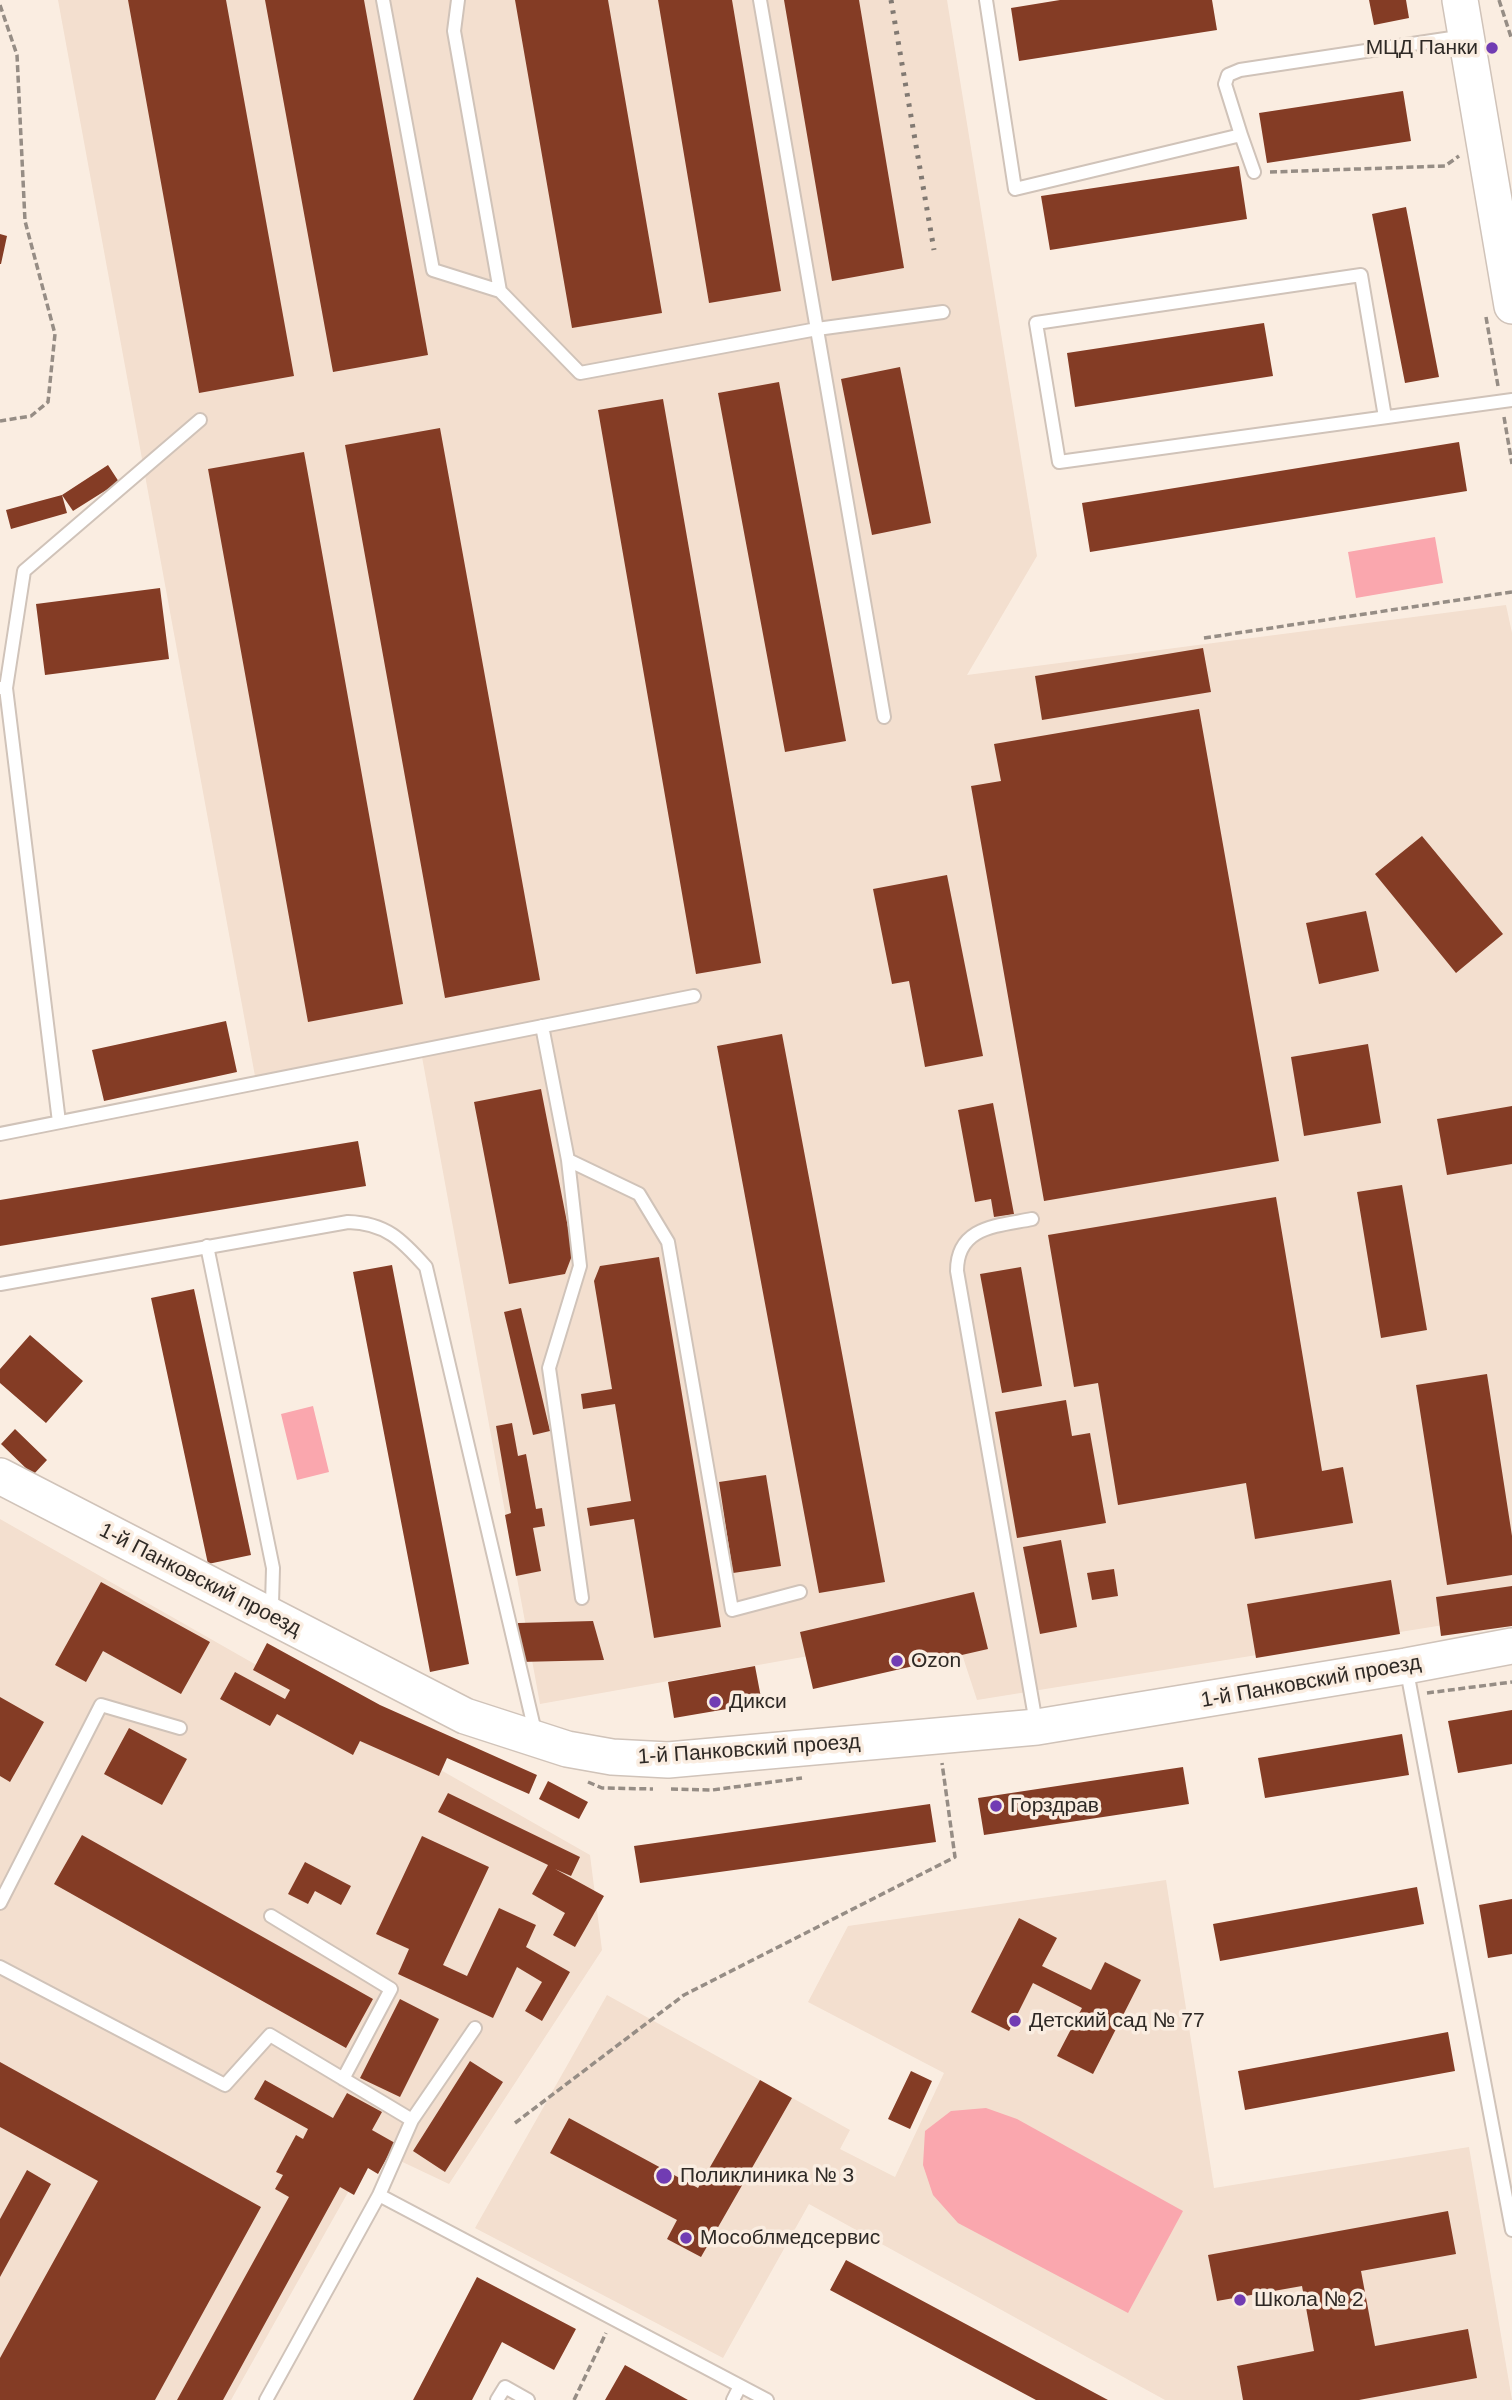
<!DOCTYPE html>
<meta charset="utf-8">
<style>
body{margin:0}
canvas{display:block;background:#faede1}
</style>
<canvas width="1512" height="2400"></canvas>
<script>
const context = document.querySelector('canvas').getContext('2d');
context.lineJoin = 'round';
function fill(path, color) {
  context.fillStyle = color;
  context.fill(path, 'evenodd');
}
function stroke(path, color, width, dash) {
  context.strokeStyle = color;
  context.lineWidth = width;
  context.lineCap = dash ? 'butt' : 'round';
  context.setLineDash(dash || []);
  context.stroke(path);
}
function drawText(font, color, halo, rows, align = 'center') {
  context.font = font + ' Helvetica,sans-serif';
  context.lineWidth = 7;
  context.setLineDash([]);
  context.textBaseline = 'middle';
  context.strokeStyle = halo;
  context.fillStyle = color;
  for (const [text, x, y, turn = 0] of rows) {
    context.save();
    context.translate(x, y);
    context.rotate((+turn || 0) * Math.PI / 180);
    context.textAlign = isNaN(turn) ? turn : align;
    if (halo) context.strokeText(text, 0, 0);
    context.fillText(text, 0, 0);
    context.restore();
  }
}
fill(new Path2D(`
 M58,0H947L1037,556L967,675L1506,605L1512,633V1614L977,1700L954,1630L540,1704L422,1057L257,1087Z
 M0,1519L590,1855L602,1950L449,2184L373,2148L231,2400H0Z
 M1166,1880L1214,2188L1469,2147L1512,2400H1165L809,2204L723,2358L475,2228L607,1995L850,2130L840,2149L895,2177L944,2073L808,2002L848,1926Z`), '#f3dfcf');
fill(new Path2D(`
 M1435,537L1443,583L1356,598L1348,552Z
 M313,1406L329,1472L297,1480L281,1414Z
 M986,2108L1017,2119L1183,2211L1128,2313L958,2223L933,2195L923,2165L925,2131L951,2111Z`), '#faa7ae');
fill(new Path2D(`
 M128,0H226L294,376L199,393Z
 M265,0H364L428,355L333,372Z
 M515,0H608L662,313L572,328Z
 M658,0H732L781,291L709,303Z
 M784,0H859L904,268L832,281Z
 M1060,0H1212L1217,30L1019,61L1011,8Z
 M1369,0H1406L1409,18L1374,25Z
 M1403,91L1411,141L1267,163L1259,113Z
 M1239,166L1247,219L1050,250L1041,196Z
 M1406,207L1439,377L1405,383L1372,214Z
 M0,234L7,236L1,264H0Z
 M1264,323L1273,376L1075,407L1067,353Z
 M900,367L931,523L872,535L841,379Z
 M779,382L846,741L785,752L718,393Z
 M663,399L761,963L696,974L598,410Z
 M440,428L540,980L445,998L345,445Z
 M1459,442L1467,491L1090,552L1082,503Z
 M304,452L403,1004L308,1022L208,469Z
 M108,465L119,482L73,511L62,495Z
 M62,495L67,513L11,529L6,510Z
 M160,588L169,659L45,675L36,604Z
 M1203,648L1211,692L1042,720L1035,676Z
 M1199,709L1279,1161L1044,1201L971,786L1001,781L994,744Z
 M1422,836L1503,934L1456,973L1375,874Z
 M947,875L983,1056L925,1067L909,981L892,984L873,889Z
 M1366,911L1379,971L1319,984L1306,923Z
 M226,1021L237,1072L104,1101L92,1050Z
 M782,1034L885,1582L819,1593L717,1046Z
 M1368,1044L1381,1123L1304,1136L1291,1057Z
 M541,1089L573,1253L565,1274L509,1284L474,1102Z
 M993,1103L1014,1214L994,1217L991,1199L975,1202L958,1110Z
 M1512,1106V1164L1447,1175L1437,1119Z
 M358,1141L366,1186L0,1246V1200Z
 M1402,1185L1427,1330L1381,1338L1357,1192Z
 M1276,1197L1322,1471L1343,1467L1353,1523L1255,1539L1246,1483L1118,1505L1098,1383L1074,1387L1048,1235Z
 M659,1257L721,1627L654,1638L634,1519L590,1526L587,1508L631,1501L615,1404L583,1409L581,1394L612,1389L594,1281L600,1266Z
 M392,1265L469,1664L430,1672L353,1272Z
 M1021,1267L1042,1386L1002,1393L980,1274Z
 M194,1289L251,1555L208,1564L151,1298Z
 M521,1308L550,1431L533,1435L504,1312Z
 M30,1335L83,1381L46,1423L0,1383V1369Z
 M1487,1374L1512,1536V1575L1447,1585L1416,1385Z
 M1066,1400L1072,1436L1090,1433L1106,1523L1017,1538L995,1412Z
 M512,1423L518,1456L526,1454L536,1509L542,1508L545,1526L533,1528L541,1571L516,1576L505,1515L511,1513L496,1426Z
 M15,1429L47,1460L33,1475L1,1444Z
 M766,1475L781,1566L733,1573L719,1482Z
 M1061,1540L1077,1627L1040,1634L1023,1547Z
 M1114,1569L1118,1596L1092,1600L1087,1573Z
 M1391,1580L1400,1634L1256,1658L1247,1604Z
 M101,1582L210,1642L181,1694L103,1651L86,1682L55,1665Z
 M1512,1586V1626L1441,1636L1436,1597Z
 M974,1592L988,1649L813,1689L800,1632Z
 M593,1621L604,1660L519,1662L518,1623Z
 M267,1643L380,1705L537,1775L529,1794L447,1758L439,1776L360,1741L353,1755L277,1714L270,1726L220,1699L235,1672L285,1699L290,1690L253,1670Z
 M755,1666L762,1703L674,1718L668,1682Z
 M0,1697L44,1722L10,1782L0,1776Z
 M1512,1710V1764L1458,1773L1448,1721Z
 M129,1728L187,1759L162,1805L104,1774Z
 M1402,1734L1409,1775L1265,1798L1258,1758Z
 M1183,1767L1189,1804L984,1835L978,1798Z
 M548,1781L588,1802L579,1819L539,1799Z
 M448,1793L580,1857L571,1876L555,1869L604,1896L575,1947L553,1935L565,1913L532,1894L548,1865L438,1812Z
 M930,1804L936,1842L640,1883L634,1846Z
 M82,1835L373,1999L346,2048L54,1884Z
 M422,1836L489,1867L443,1965L467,1976L499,1908L536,1925L526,1947L570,1972L542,2021L525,2011L542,1982L517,1967L493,2018L398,1974L409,1949L376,1934Z
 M305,1862L351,1886L341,1905L315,1891L308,1904L288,1894Z
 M1417,1887L1424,1924L1220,1961L1213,1924Z
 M1512,1899V1954L1488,1958L1479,1905Z
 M1019,1918L1057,1938L1042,1966L1091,1990L1105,1962L1141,1980L1093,2074L1057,2056L1082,2008L1033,1983L1009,2031L971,2012Z
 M400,1999L439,2019L400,2097L360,2078Z
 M1448,2032L1455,2071L1245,2110L1238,2071Z
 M470,2061L503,2082L445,2172L413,2151Z
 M0,2062L261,2207L155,2400H0V2358L98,2181L0,2127Z
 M911,2071L932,2081L910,2129L888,2119Z
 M265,2080L333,2118L347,2093L382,2112L372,2130L395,2143L378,2174L368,2168L354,2195L340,2187L223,2400H177L289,2197L275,2189L283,2175L276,2172L296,2135L303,2139L308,2129L254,2099Z
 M760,2080L792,2098L701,2257L667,2239L677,2220L550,2153L569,2118L698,2188Z
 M27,2170L51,2184L0,2277V2219Z
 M1448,2211L1456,2254L1361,2271L1375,2346L1468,2329L1477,2378L1359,2400H1243L1237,2366L1314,2351L1302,2286L1217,2301L1208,2255Z
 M846,2260L1108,2400H1036L830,2290Z
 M477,2277L576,2329L554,2370L502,2342L472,2400H413Z
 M625,2365L688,2400H605Z`), '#843c25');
const lane = new Path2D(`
 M383,0L433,270L500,291L580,373L817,329L943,312
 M458,0L454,31L500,291
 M760,0L884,717
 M986,0L1015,189L1241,135L1254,172
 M1241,135L1225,84L1228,75L1240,70L1465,36
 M1385,417L1361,275L1036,323L1059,462L1512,400
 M0,688H6L59,1122
 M6,688L24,571L200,420
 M542,1026L568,1160L639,1194L668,1242L732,1610L800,1592
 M0,1134L694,996
 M568,1160L580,1266L549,1368L582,1598
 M1032,1219C998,1226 957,1226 957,1271L1036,1723
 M207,1246L273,1568L272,1604L269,1611
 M0,1284L348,1222C386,1223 402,1240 426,1267L533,1723L529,1734
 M1406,1666L1512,2230
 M0,1903L101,1705L180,1728
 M271,1916L391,1989L343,2079
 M0,1967L225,2085L270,2035L412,2120
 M379,2195L412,2120L475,2028
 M266,2400L379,2195L767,2400
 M497,2400L505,2387L528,2400
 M733,2400L740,2386`);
const secondary = new Path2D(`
 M1460,0L1512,306
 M0,1476L465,1716L567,1749L612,1757L668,1760L1037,1727L1406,1666L1512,1646`);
stroke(lane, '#d0c3b9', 16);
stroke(secondary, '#d0c3b9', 38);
stroke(new Path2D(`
 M1499,0L1512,40
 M0,5L17,55L25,221L55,334L48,402L31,416L0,421
 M1270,172L1445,166L1459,156
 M1486,317L1498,386
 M1504,417L1512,464
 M1204,638L1512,592
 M1427,1693L1512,1682
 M588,1782L602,1788L653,1789
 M671,1789L712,1790L802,1778
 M515,2123L684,1995L955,1857L942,1763
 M574,2400L606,2333`), '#968d85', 3.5, [7, 3.5]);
stroke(lane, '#fff', 12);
stroke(secondary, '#fff', 35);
stroke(new Path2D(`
 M891,0L934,250`), '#817972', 5, [3.5, 7]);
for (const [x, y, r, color] of [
 [1492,48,7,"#713cb3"],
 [897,1661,7,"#713cb3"],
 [715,1702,7,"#713cb3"],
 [996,1806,7,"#713cb3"],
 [1015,2021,7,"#713cb3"],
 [664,2176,9,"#713cb3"],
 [686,2238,7,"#713cb3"],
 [1240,2300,7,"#713cb3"]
]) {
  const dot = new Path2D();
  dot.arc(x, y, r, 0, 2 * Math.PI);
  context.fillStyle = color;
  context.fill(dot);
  stroke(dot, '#faede1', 2.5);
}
drawText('21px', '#2e2925', '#faede1', [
 ["МЦД Панки",1478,48,"right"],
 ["Ozon",911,1661],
 ["Дикси",729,1702],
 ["Горздрав",1010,1806],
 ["Детский сад № 77",1029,2021],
 ["Поликлиника № 3",680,2176],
 ["Мособлмедсервис",700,2238],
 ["Школа № 2",1254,2300]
], 'left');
drawText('21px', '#2e2925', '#faede1', [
 ["1-й Панковский проезд",200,1580,27],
 ["1-й Панковский проезд",1311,1682,-10],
 ["1-й Панковский проезд",749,1750,-4]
]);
</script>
